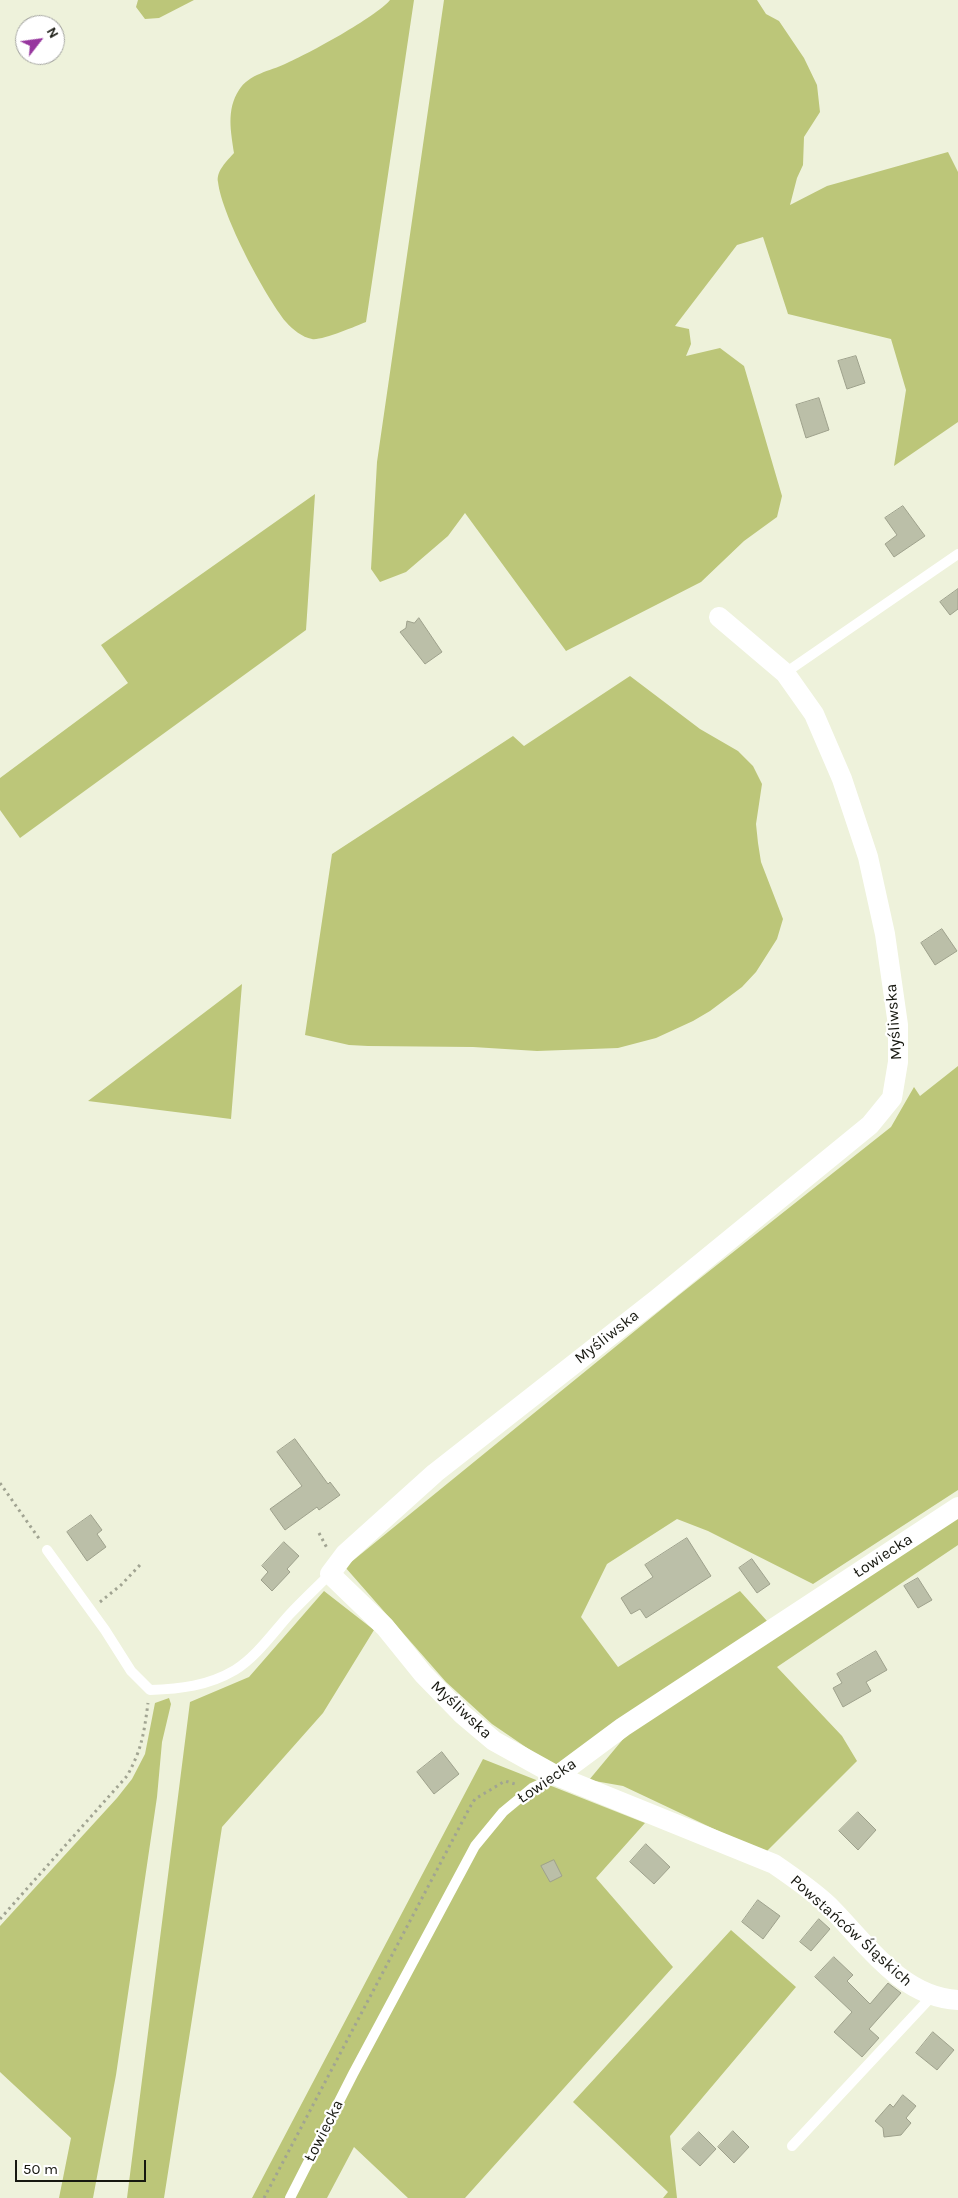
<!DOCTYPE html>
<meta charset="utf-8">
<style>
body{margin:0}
#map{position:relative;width:958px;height:2198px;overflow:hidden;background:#eef2db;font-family:Karla,sans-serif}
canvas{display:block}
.north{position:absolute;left:15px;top:15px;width:50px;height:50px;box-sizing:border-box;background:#fff;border:1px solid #a2a39f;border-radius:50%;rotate:60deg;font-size:14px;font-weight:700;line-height:20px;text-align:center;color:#171810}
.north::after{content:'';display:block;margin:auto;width:18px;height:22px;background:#97369e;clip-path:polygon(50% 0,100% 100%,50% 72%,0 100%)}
.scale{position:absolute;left:15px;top:2160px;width:131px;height:22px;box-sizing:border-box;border:2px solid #171810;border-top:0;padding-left:6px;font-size:15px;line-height:18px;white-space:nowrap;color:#171810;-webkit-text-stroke:4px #fff;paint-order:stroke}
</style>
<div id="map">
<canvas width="958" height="2198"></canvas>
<div class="north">N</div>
<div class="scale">50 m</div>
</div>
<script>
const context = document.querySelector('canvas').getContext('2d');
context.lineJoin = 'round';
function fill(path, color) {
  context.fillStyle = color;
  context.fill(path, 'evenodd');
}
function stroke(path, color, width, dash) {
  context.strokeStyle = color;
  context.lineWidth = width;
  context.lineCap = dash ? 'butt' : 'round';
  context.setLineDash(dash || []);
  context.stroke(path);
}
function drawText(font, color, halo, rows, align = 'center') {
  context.font = font + ' Karla,sans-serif';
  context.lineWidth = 4.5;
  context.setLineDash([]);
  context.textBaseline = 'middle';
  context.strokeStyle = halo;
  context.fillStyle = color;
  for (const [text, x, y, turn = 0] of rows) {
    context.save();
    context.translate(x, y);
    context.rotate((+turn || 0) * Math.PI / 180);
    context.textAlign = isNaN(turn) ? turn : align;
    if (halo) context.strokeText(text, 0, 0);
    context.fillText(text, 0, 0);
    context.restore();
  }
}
fill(new Path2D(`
 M138,0H194L159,18L145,19L136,7Z
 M390,0H414L366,322C356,326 321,341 312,339C302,337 293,330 286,322C265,296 222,216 218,182C216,171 227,161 234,153C231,132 226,110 239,90C249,74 270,71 285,64C308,54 376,17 390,0Z
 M444,0H757L766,14L779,21L804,58L817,85L820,112L804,137L803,165L797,178L790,205L827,186L948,152L958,172V422L894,466L906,390L891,339L788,314L763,237L737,245L675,326L689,329L691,344L686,356L720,348L744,366L782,496L777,517L744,541L701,582L566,651L465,513L448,536L406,572L380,582L371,569L377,462Z
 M315,494L306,630L20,838L0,810V778L128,683L101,645Z
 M630,676L700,729L738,751L753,766L762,784L756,824L758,843L761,862L783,919L777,939L756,972L742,987L710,1011L693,1021L656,1038L618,1048L537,1051L473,1047L368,1046L349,1045L305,1035L332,854L513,736L524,746Z
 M242,984L231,1119L88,1101Z
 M958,1066V1490L813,1584L708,1531L677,1519L607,1564L581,1617L618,1667L740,1591L767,1621L555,1767L492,1724L446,1682L345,1567L679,1295L891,1127L914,1087L920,1096Z
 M958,1514V1545L777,1667L842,1736L857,1761L765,1853L623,1786L589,1780L629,1732Z
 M324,1591L374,1630L323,1713L222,1827L164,2198H127L190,1702L249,1677Z
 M169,1698L171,1704L162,1742L157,1797L116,2075L93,2198H59L71,2138L0,2072V1926L117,1798L132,1779L145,1754L155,1703Z
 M483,1759L645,1823L596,1878L673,1967L465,2198H408L354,2147L327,2198H252Z
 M731,1930L796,1987L670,2136L677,2198H663L668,2192L573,2102Z`), '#bcc679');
const building = new Path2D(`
 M856,356L865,383L847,389L838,361Z
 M819,398L829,430L806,438L796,405Z
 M903,506L925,536L894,557L885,544L897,535L885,518Z
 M958,589V609L950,615L940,602Z
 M419,618L442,652L425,664L400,632L406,628L407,621L414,623Z
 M942,929L957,951L935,965L921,943Z
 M295,1439L328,1484L330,1482L340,1495L319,1510L317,1507L285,1530L270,1509L302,1486L277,1452Z
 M91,1515L102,1530L97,1534L106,1547L87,1561L67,1532Z
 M687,1538L711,1576L646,1618L640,1609L631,1614L621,1598L653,1577L645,1565Z
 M284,1542L299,1556L287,1569L290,1572L272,1591L261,1580L268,1572L262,1566Z
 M752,1559L770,1584L757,1593L739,1568Z
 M918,1578L932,1600L918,1608L904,1586Z
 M876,1651L887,1670L866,1682L871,1691L843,1707L833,1688L842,1683L837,1674Z
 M442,1752L459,1774L434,1794L417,1772Z
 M858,1812L876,1830L858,1850L839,1831Z
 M646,1844L670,1867L654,1884L630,1862Z
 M554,1860L562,1876L550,1882L541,1866Z
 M758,1900L780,1916L763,1939L742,1922Z
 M819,1919L830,1929L811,1951L800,1942Z
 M834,1957L853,1975L847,1981L870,2004L888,1983L901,1993L869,2029L879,2038L862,2057L834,2032L852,2012L815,1977Z
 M933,2032L954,2050L937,2070L916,2053Z
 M903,2095L916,2106L906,2118L911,2123L901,2135L884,2137L883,2128L875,2121L890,2104L893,2107Z
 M733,2131L749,2147L734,2163L718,2147Z
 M699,2132L716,2149L700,2166L682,2149Z`);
fill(building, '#bbbfa8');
stroke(building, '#9ea18c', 1);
stroke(new Path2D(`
 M0,1483L40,1540
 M319,1533L327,1548
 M100,1602L121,1585L140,1565
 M0,1919L127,1776C142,1749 144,1733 148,1703
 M264,2198L470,1807L475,1799L505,1781L515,1784`), '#a1a492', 3, [2.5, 4]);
stroke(new Path2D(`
 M785,673L958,554
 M47,1550L105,1630L131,1671L150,1690C180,1689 208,1686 235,1670C256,1657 272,1634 289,1615C302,1601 316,1588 330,1574
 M792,2146L933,1995
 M290,2198L353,2074L475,1846L503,1812L532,1788L557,1776`), '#fff', 10);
stroke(new Path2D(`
 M719,617L785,673L814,714L842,779L868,857L885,934L898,1025V1062L892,1098L870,1125L657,1299L435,1473L345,1554L330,1574L385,1627L423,1674L462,1714L494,1741L557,1776L774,1864C793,1877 812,1890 829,1906C866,1943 901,1997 958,2000
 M557,1776L623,1727L958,1507`), '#fff', 20);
drawText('16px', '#171810', '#fff', [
 ["Myśliwska",894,1022,-94],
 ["Myśliwska",607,1337,-38],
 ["Łowiecka",883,1556,-33],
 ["Myśliwska",461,1710,43],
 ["Łowiecka",547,1781,-34],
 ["Powstańców Śląskich",851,1931,42],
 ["Łowiecka",324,2131,-63]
]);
</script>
